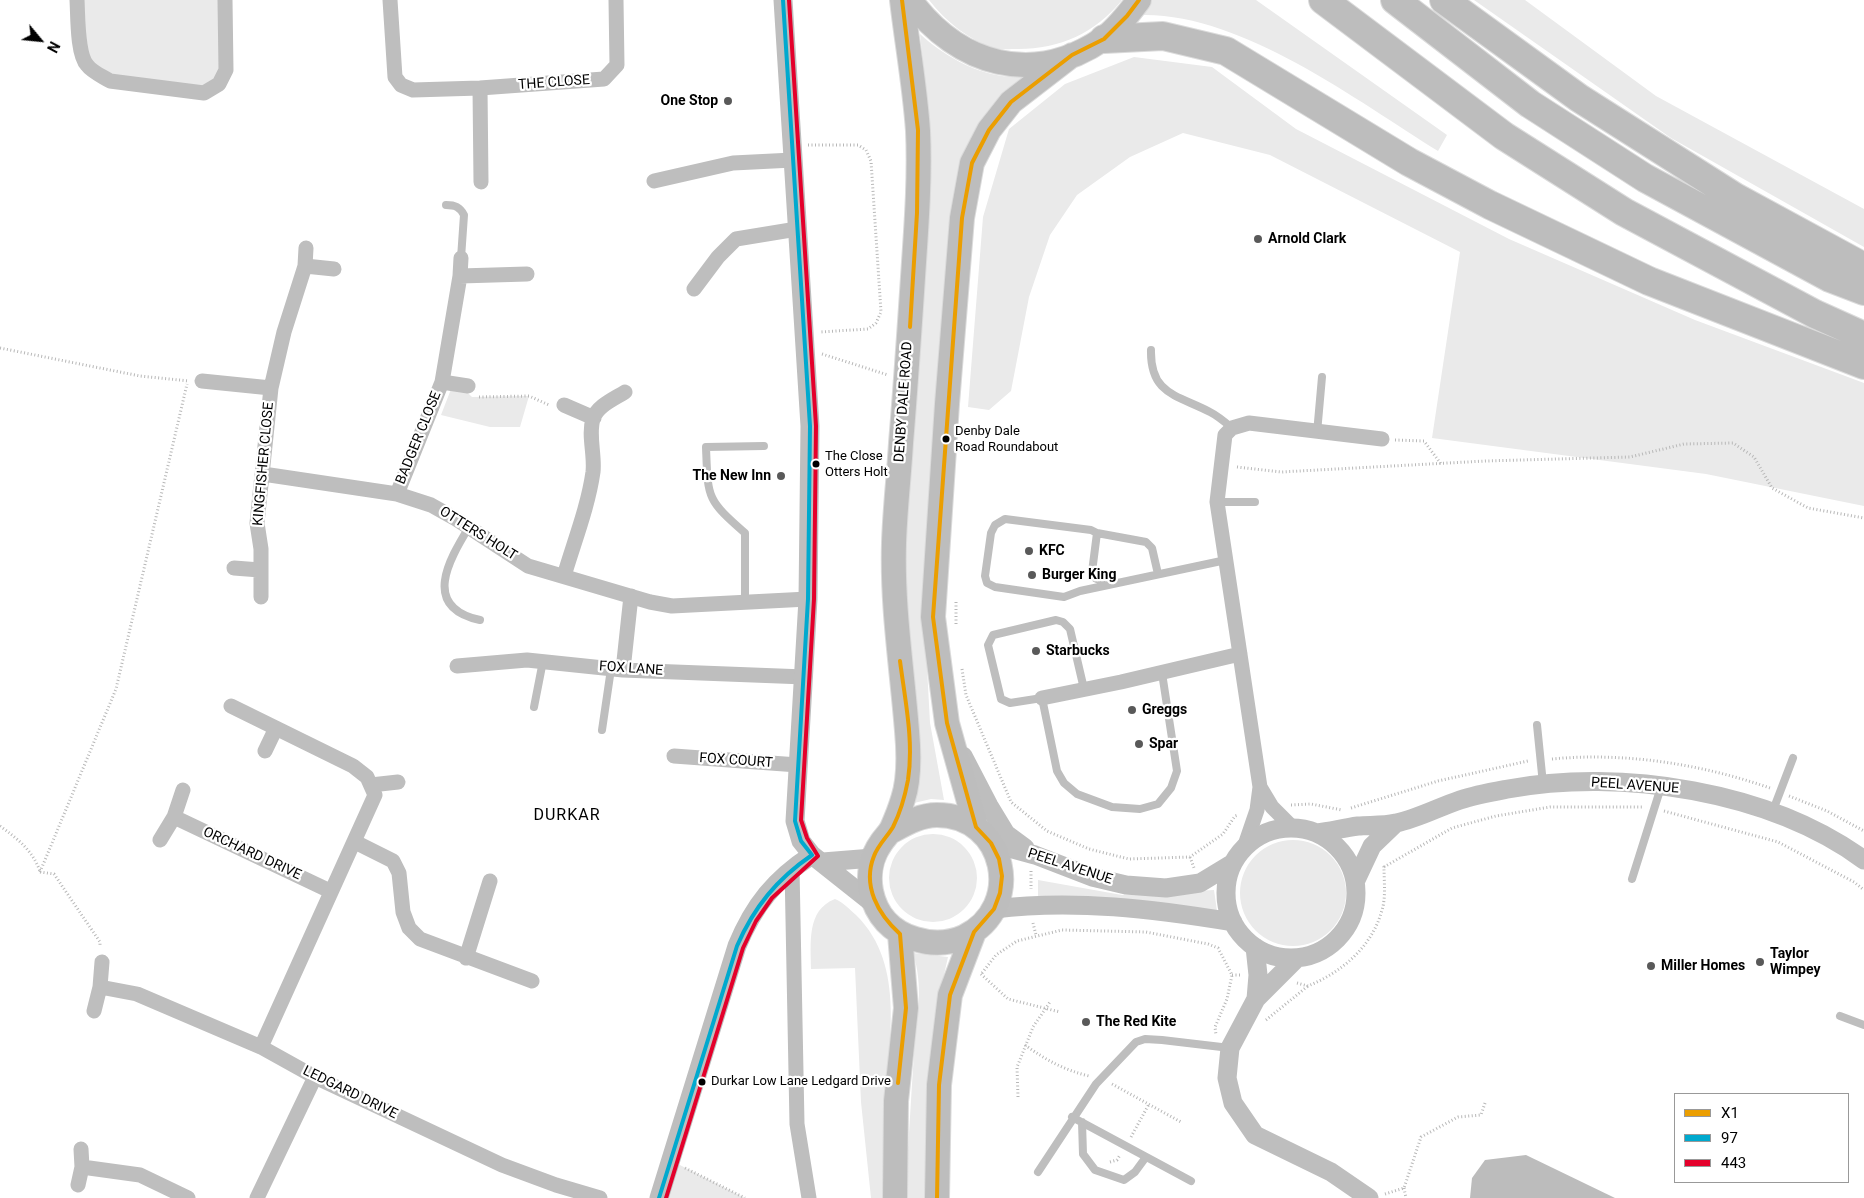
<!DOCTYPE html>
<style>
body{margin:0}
#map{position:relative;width:1864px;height:1198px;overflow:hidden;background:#fff;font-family:Roboto,sans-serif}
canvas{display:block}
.legend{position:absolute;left:1674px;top:1093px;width:175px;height:90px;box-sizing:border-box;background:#fff;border:1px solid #999;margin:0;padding:6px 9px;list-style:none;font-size:15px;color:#000}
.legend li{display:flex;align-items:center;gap:10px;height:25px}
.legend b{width:25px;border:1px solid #999}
.north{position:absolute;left:15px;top:15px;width:50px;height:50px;-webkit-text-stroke:4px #fff;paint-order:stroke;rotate:118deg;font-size:14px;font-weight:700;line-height:20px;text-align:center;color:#000}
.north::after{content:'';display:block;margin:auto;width:18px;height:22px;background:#000;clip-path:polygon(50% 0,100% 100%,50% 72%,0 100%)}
</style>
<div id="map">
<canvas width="1864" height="1198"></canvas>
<ul class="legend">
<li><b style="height:6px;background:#eb9e00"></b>X1</li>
<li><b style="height:6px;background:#00a9ce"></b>97</li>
<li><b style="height:6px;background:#e4002b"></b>443</li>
</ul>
<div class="north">N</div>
</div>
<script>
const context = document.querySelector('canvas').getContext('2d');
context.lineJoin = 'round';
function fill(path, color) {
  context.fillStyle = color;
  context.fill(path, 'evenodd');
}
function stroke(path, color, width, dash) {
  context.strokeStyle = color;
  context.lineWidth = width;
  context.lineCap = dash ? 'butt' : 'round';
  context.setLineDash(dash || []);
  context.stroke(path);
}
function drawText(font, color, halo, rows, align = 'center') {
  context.font = font + ' Roboto,sans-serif';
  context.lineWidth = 4.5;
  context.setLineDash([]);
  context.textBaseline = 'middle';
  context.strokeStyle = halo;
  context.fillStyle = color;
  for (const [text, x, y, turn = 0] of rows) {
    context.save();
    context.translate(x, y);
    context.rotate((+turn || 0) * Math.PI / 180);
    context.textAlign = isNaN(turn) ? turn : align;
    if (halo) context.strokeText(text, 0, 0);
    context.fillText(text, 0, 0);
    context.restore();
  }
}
fill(new Path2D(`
 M77,0H225L226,70L204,93L110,81L86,65Z
 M929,0H1122C1095,34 1057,50 1015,49C1009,49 1001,50 996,49C969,40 946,22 929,0Z
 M1152,0H1256L1447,135L1438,151C1356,100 1241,13 1142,15Z
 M1474,0H1525L1656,96L1864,209V247L1671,138Z
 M920,34C942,54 972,72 1002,76C1011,77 1023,74 1033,72L1003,92L980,126L926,649L930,723L944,800L931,799L914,803L905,543L927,101Z
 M1134,57L1212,67L1296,129L1509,239L1695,320L1864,383V506L1706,474L1432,438L1460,252L1270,155L1183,133L1130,157L1077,195L1050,235L1029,297L1011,391L989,410L968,407L983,217L1009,129L1065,84Z
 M453,384L460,385L472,397L529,396L520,427H490L441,415Z
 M889 878a44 44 0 1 1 88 0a44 44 0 1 1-88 0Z
 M1240 893a53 53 0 1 1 106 0a53 53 0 1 1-106 0Z
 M1038,880L1122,895L1214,890L1217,911L1038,897Z
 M835,899C844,903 849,909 856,915C908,966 887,1046 885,1111C885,1140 887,1169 887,1198H871L861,1102L855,968L811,969C811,944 806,910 835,899Z
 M913,953L948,957L935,1014L929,1101L928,1198H907L906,1180C909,1138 911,1096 914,1054C917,1019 924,987 913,953Z
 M670,1160L745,1198H659Z`), '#eaeaea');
fill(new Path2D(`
 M1526,1155L1615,1198H1470L1472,1178L1485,1160Z`), '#bcbcbc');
const primary = new Path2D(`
 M910,0C958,65 1033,87 1103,39C1117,29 1129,13 1139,0
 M976,827L947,723L933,617L947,404L962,218L972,163L989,130L1011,102L1072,55
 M890,832C905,824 920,815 937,815C1006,815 1026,907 964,937C948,944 931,944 915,939C892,932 876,916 871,891C868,875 871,857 881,843C884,838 889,834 892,828C896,819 900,809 903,799C910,778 909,753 907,731C902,668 892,606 894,543C895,510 899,477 901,443C906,383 910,323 914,262C917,219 920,174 918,131C915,87 907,43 902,0
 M895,1198L896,1101L906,1008L900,934
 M937,1198L939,1085L950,995L974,932`);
const motorway = new Path2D(`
 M1323,0L1504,136L1624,212L1815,314L1864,336
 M1395,0L1530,104L1645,178L1830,278L1864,291
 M1444,0L1579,98L1735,197L1864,267
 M1104,39L1163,36L1226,51L1409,162L1490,205L1649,281L1864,365`);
stroke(primary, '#dbdbdb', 26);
stroke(motorway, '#dbdbdb', 30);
stroke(new Path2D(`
 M808,145H858L866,150L871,161L881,312L876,323L868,329L820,332
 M0,348L140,376L189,381
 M822,354L888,375
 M479,397L529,396L549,405
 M1395,440L1424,441L1441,464
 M1237,467L1281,472L1485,461L1630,457L1684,444L1733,443L1754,457L1772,488L1808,508L1864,518
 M956,602V626
 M962,669L966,695L1011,802L1047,831L1089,849L1129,859L1190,857L1223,834L1235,816L1238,815
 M1552,759C1625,752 1701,764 1770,788
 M1789,796L1827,811L1864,831
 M1291,805L1311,804L1342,810
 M1351,808L1438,781L1528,761
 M1664,811L1778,842L1854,882L1864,890
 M0,826C18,839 32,850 40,871
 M1190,857L1194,868
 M1384,867L1452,828L1496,816L1550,807H1643
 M1031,871V889
 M40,872L116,689L187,384
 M40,872L54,874L100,942V947
 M1033,923L1036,935
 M982,973L996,955L1017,941L1062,930L1146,932L1208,944L1218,948L1232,975L1227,999L1215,1027L1216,1035
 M981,974L1008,999L1060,1012
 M1232,975H1242
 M1297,983L1308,986C1342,972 1372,947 1382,910C1386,898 1384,881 1384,867L1383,864
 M1266,1020L1308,986
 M1025,1045C1046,1060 1064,1070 1089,1076
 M1112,1084L1181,1122
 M1018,1097L1017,1067L1033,1027L1050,1002
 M1131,1137L1149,1104
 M1110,1162L1117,1160L1120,1155
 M685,1168L745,1198
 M1404,1188L1406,1198
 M1385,1194L1404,1188L1421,1137L1458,1117L1481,1115L1485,1103`), '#b8b8b8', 3, [1, 2.5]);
stroke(new Path2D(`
 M446,205C455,205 460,207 464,215L461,258
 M1151,350C1150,395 1178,395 1210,412C1218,416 1225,422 1232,428
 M1317,433L1322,377
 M1217,502H1255
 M469,527C449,560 421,607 480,620
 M1097,533L1092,572L1095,578L1108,584
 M1158,574L1152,548L1146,542L1097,533L1091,530L1005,519L995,525L991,533L985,576L987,583L995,587L1064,597L1080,591L1226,560
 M745,602V533C706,499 708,498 706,447L764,446
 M1084,689L1070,629L1063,622L1056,620L993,635L988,645L1001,699L1010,703L1042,698L1057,771L1064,783L1077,794L1112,807L1140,809L1158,804L1171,788L1177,771L1162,673
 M534,707L543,661
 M1537,725L1543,784
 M602,730L611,669
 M1772,813L1793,758
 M1632,879L1661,787
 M1840,1016L1864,1025
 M1072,1117L1191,1181
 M1082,1122L1083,1154L1095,1170L1124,1180L1135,1172L1146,1157
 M1038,1172L1096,1084L1136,1042L1145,1039L1162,1040L1230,1048`), '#bebebe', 8);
stroke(new Path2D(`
 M77,0C78,16 77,54 87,65C92,72 102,76 110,81L204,93L219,84L226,70L225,0
 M390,0L395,77L401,85L413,90L480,88L604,79L617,65L616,0
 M480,88L481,182
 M654,181L733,163L793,160
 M305,266L334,269
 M460,276L527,274
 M694,289L718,257L736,239L797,229
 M202,381L271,388
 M442,382L468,386
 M564,405L594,418
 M263,474L397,494L431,505L456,519L528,566L650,602L672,606L808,599
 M397,494L442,382L460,276L461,258
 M234,568L260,570
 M564,576C574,542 588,507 593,472C595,455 588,435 593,419C597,406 614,399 625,392
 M261,597V549L257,523L271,388L284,332L305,266L306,248
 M457,666L527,660L623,670L805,677
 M623,670L631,596
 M1042,698L1121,682L1240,654
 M231,706L353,766L367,777L375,795L261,1047
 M265,751L276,728
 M674,756L798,765
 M371,785L398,782
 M1260,787L1272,807L1292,827
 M174,817L330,891
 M160,840L174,817L183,790
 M355,842L393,861L399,873L403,912L409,928L420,939L532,981
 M1244,848L1257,810L1260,787L1217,502L1225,435L1232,428L1249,423L1382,439
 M792,868L797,1124L809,1198
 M466,958L490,881
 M100,987L137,994L261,1047L315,1077L502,1165L556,1185L600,1198
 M94,1011L100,987L102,962
 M82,1167L140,1175L188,1198
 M78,1185L82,1167L81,1149
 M257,1198L315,1077`), '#bebebe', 15);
stroke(new Path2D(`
 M783,0L810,426L808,599L795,821L801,841L812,855L875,905
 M963,756L989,806L1006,834L1025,848
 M1226 893a65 65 0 1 1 130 0a65 65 0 1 1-130 0Z
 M1317,833C1331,831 1344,828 1358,826C1370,825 1384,826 1396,823C1417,819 1439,807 1460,800C1475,795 1492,792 1508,789C1621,768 1770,791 1864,860
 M991,843L1035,855L1092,877L1126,885L1166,888L1200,883L1233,863
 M823,862L873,858
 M1356,880L1372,846L1396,823
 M994,909C1074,899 1154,909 1233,922
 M1255,947L1258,975L1256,999
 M1297,958L1256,999L1230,1048L1227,1078L1233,1103L1255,1135L1331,1172L1369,1198
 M659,1198L737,946C754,905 775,879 812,855`), '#bebebe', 19);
stroke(primary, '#bdbdbd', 24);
stroke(motorway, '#bdbdbd', 28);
stroke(new Path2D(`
 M902,0L918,130L917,213L910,327
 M898,1083L906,1008L900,934C878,914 862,886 874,856C878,845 887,837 893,827C900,813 905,796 908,780C914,741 905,700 900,661
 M937,1198L939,1085L950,995L974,932L994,909L1000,893L1002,876L999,859L991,843L976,827L947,723L933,617L962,218L972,163L989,130L1011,102L1072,55L1104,39L1127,16L1139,0`), '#eb9e00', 4);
stroke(new Path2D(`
 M659,1198L737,946C754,907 777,879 812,855L801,841L795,821L808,599L810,426L783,0`), '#00a9ce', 4);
stroke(new Path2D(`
 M666,1198L743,948L756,921L772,898L818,856L807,838L801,820L814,599L816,426L789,0`), '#e4002b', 4);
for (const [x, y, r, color] of [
 [728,101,5,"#595959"],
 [1258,239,5,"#595959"],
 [946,439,4.5,"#000"],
 [816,464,4.5,"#000"],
 [781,476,5,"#595959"],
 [1029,551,5,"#595959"],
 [1032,575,5,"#595959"],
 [1036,651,5,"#595959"],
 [1132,710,5,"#595959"],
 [1139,744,5,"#595959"],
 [1760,962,5,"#595959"],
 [1651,966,5,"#595959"],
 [1086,1022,5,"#595959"],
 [702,1082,4.5,"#000"]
]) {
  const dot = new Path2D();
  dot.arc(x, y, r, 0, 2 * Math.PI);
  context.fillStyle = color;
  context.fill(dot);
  stroke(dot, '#fff', 2);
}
drawText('13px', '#000', '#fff', [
 ["Denby Dale",955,432],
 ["Road Roundabout",955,448],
 ["The Close",825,457],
 ["Otters Holt",825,473],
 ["Durkar Low Lane Ledgard Drive",711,1082]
], 'left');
drawText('14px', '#000', '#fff', [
 ["THE CLOSE",554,83,-4],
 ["DENBY DALE ROAD",904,402,-86],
 ["BADGER CLOSE",419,438,-68],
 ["KINGFISHER CLOSE",264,464,-85],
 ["OTTERS HOLT",478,534,32],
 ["FOX LANE",631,669,4],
 ["FOX COURT",736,761,4],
 ["PEEL AVENUE",1635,786,4],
 ["ORCHARD DRIVE",252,854,25],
 ["PEEL AVENUE",1070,867,18],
 ["LEDGARD DRIVE",350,1093,26]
]);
drawText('bold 14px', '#000', '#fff', [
 ["One Stop",718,101,"right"],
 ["Arnold Clark",1268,239],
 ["The New Inn",771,476,"right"],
 ["KFC",1039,551],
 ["Burger King",1042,575],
 ["Starbucks",1046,651],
 ["Greggs",1142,710],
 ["Spar",1149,744],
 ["Taylor",1770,954],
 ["Wimpey",1770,970],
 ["Miller Homes",1661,966],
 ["The Red Kite",1096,1022]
], 'left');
context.letterSpacing = '1px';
drawText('16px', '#000', '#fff', [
 ["DURKAR",567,816]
]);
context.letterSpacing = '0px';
</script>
